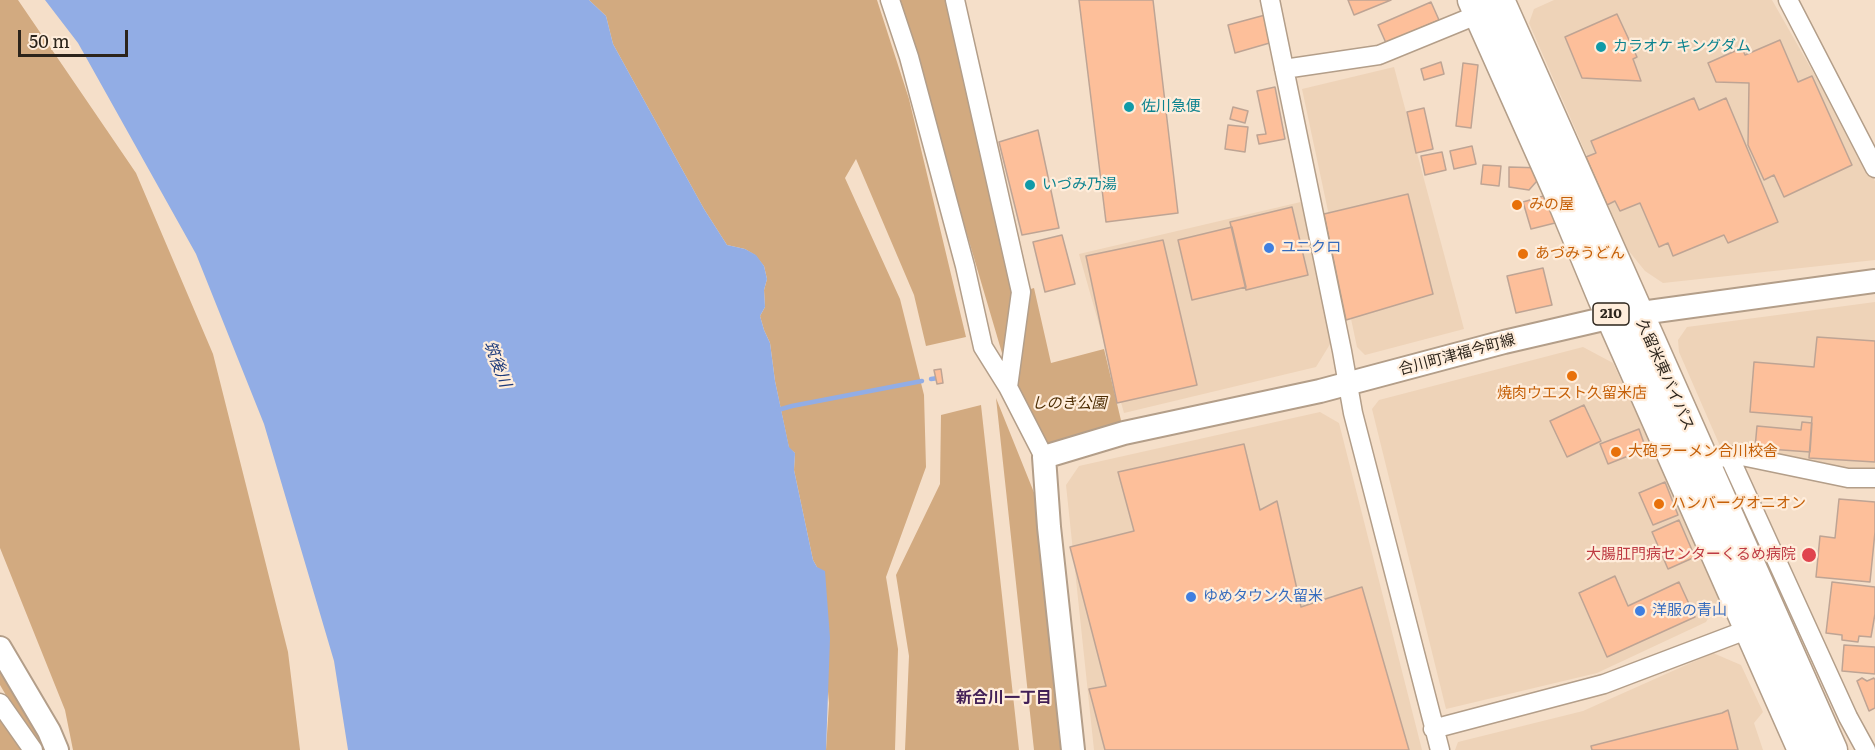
<!DOCTYPE html>
<meta charset="utf-8">
<style>
body{margin:0}
#map{position:relative;width:1875px;height:750px;overflow:hidden;background:#f5dfc9;font-family:Literata,serif}
canvas{display:block}
.scale{position:absolute;left:18px;top:30px;width:110px;height:27px;box-sizing:border-box;border:3px solid #2c241b;border-top:0;padding-left:8px;font-size:18px;line-height:21px;white-space:nowrap;color:#2c241b;-webkit-text-stroke:4px #ffeddb;paint-order:stroke}
</style>
<div id="map">
<canvas width="1875" height="750"></canvas>
<div class="scale">50 m</div>
</div>
<script>
const context = document.querySelector('canvas').getContext('2d');
context.lineJoin = 'round';
function fill(path, color) {
  context.fillStyle = color;
  context.fill(path, 'evenodd');
}
function stroke(path, color, width, dash) {
  context.strokeStyle = color;
  context.lineWidth = width;
  context.lineCap = dash ? 'butt' : 'round';
  context.setLineDash(dash || []);
  context.stroke(path);
}
function drawText(font, color, halo, rows, align = 'center') {
  context.font = font + ' Literata,"Noto Sans JP",serif';
  context.lineWidth = 4.5;
  context.setLineDash([]);
  context.textBaseline = 'middle';
  context.strokeStyle = halo;
  context.fillStyle = color;
  for (const [text, x, y, turn = 0] of rows) {
    context.save();
    context.translate(x, y);
    context.rotate((+turn || 0) * Math.PI / 180);
    context.textAlign = isNaN(turn) ? turn : align;
    if (halo) context.strokeText(text, 0, 0);
    context.fillText(text, 0, 0);
    context.restore();
  }
}
fill(new Path2D(`
 M1554,0H1772L1875,181V260L1663,283L1645,271L1628,250L1529,23L1534,9Z
 M1394,67L1464,329L1365,355L1357,347L1302,89Z
 M1305,201L1332,341L1316,367L1124,413L1079,254Z
 M1875,302V469L1823,472L1720,446L1679,352L1678,340L1687,327Z
 M1583,347L1613,363L1721,596L1706,622L1597,673L1446,709L1372,409L1379,400Z
 M1320,412L1339,423L1422,750H1094L1066,485L1079,466Z
 M1713,653L1741,665L1763,712L1754,723L1763,750H1455L1458,742L1583,711Z`), '#eed3b8');
fill(new Path2D(`
 M0,0H18L136,173L213,354L288,652L300,750H73L65,710L0,548Z
 M589,0H877L909,99L966,337L926,346L914,295L856,159L845,178L900,299L924,395L926,467L886,577L898,649L895,750H826L829,703L817,567L813,560L794,470L795,453L789,448L775,381L770,343L764,330L760,316L765,307L764,290L767,279L764,266L755,255L745,249L727,245L704,209L613,44L606,16Z
 M898,0H951L1015,296L1007,370Z
 M1034,288L1051,363L1104,349L1124,433L1044,457L1008,387L1021,292Z
 M996,398L1037,500L1063,750H1034Z
 M981,405L1019,750H905L909,656L896,575L940,484L941,415Z
 M0,664L48,748L38,750L0,685Z
 M0,713L26,750H0Z`), '#d2aa80');
fill(new Path2D(`
 M45,0H589L606,16L613,44L704,209L727,245L745,249L756,255L764,266L767,279L764,290L765,307L760,316L764,330L770,343L775,381L789,447L795,453L794,470L813,560L817,567L825,571L830,638L826,750H348L334,661L264,424L196,254L78,43Z`), '#92ade5');
stroke(new Path2D(`
 M931,379L938,378
 M778,410L792,406L922,381`), '#92ade5', 4.5);
const building = new Path2D(`
 M1079,0H1153L1178,213L1106,222Z
 M1348,0H1391L1354,15Z
 M1431,2L1439,20L1386,43L1378,25Z
 M1617,14L1637,57L1633,59L1641,81L1582,78L1565,37Z
 M1265,15L1273,42L1235,53L1228,25Z
 M1780,40L1798,82L1812,76L1852,165L1784,197L1774,175L1764,180L1748,145L1749,83L1716,82L1708,63L1742,48L1745,55Z
 M1441,62L1444,74L1424,80L1421,69Z
 M1463,63L1478,65L1471,128L1456,126Z
 M1275,87L1285,139L1259,144L1257,135L1266,134L1257,91Z
 M1694,98L1699,110L1726,98L1778,222L1728,243L1724,235L1673,256L1668,243L1659,247L1640,203L1620,211L1615,201L1607,205L1586,157L1596,153L1591,141Z
 M1233,107L1248,111L1245,123L1230,119Z
 M1424,108L1433,149L1416,153L1407,112Z
 M1228,125L1248,127L1245,152L1225,149Z
 M1038,130L1059,228L1022,235L999,142Z
 M1472,146L1476,164L1454,169L1450,151Z
 M1442,152L1446,170L1425,175L1421,156Z
 M1483,165L1501,166L1499,186L1481,184Z
 M1509,167L1543,168L1544,173L1529,190L1509,187Z
 M1408,194L1433,294L1346,320L1324,214Z
 M1547,195L1555,223L1531,229L1523,202Z
 M1292,207L1308,275L1246,290L1230,222Z
 M1232,227L1246,287L1192,300L1178,240Z
 M1062,235L1075,284L1045,292L1033,242Z
 M1163,240L1197,385L1117,403L1086,256Z
 M1543,268L1552,305L1516,313L1507,276Z
 M1817,337L1875,341V462L1809,458L1812,417L1750,412L1754,362L1814,367Z
 M941,369L943,383L937,384L934,370Z
 M1584,405L1601,441L1567,457L1550,421Z
 M1802,422L1812,423L1810,452L1755,448L1757,426L1801,430Z
 M1639,429L1646,449L1608,464L1600,444Z
 M1244,444L1260,510L1277,501L1301,607L1362,587L1409,750H1105L1089,689L1106,686L1070,547L1134,531L1118,472Z
 M1665,482L1678,515L1653,525L1639,493Z
 M1839,499L1875,502V532L1870,582L1816,577L1820,536L1835,538Z
 M1679,520L1695,557L1668,569L1652,532Z
 M1615,576L1628,606L1679,582L1695,617L1607,657L1579,593Z
 M1832,582L1875,587V614L1871,637L1859,636L1858,642L1842,640V635L1826,633Z
 M1844,645L1875,647V674L1842,671Z
 M1862,678L1867,681L1874,678L1875,680V708L1869,711L1857,681Z
 M1728,710L1738,750H1592L1591,746L1722,713Z`);
fill(building, '#fdbf9a');
stroke(building, '#bea494', 1.5);
const minor = new Path2D(`
 M890,0L909,57L965,266L983,347L1008,387L1044,457
 M955,0L1021,292L1008,387
 M1270,0L1342,351L1353,413L1440,750
 M1788,0L1875,168
 M1284,69L1379,55L1489,10
 M1729,456L1848,717L1866,750
 M1719,458L1737,455L1848,478H1875
 M0,703L33,750
 M1433,729L1604,684L1749,629`);
const tertiary = new Path2D(`
 M0,648L49,731L57,750
 M1073,750L1049,527L1044,457L1124,433L1320,391L1504,342L1612,317L1875,281`);
const trunk = new Path2D(`
 M1473,0L1564,204L1603,298L1803,750
 M1499,0L1832,750`);
stroke(minor, '#b39e89', 21);
stroke(tertiary, '#b39e89', 26);
stroke(trunk, '#b39e89', 33);
stroke(minor, '#fff', 18);
stroke(tertiary, '#fff', 22);
stroke(trunk, '#fff', 30);
for (const [x, y, r, color] of [
 [1601,47,6,"#0f9aa8"],
 [1129,107,6,"#0f9aa8"],
 [1030,185,6,"#0f9aa8"],
 [1517,205,6,"#e8710a"],
 [1269,248,6,"#3f7fe0"],
 [1523,254,6,"#e8710a"],
 [1572,376,6,"#e8710a"],
 [1616,452,6,"#e8710a"],
 [1659,504,6,"#e8710a"],
 [1809,555,8,"#e0444e"],
 [1191,597,6,"#3f7fe0"],
 [1640,611,6,"#3f7fe0"]
]) {
  const dot = new Path2D();
  dot.arc(x, y, r, 0, 2 * Math.PI);
  context.fillStyle = color;
  context.fill(dot);
  stroke(dot, '#ffeddb', 2);
}
for (const [x, y, w] of [
 [1611,314,36]
]) {
  const box = new Path2D();
  box.roundRect(x - w / 2, y - 11, w, 22, 4.5);
  context.fillStyle = '#ffeddb';
  context.fill(box);
  stroke(box, '#2c241b', 1.5);
}
drawText('bold 14px', '#2c241b', null, [
 ["210",1611,314]
]);
drawText('15px', '#0d838f', '#ffeddb', [
 ["カラオケ キングダム",1613,47],
 ["佐川急便",1141,107],
 ["いづみ乃湯",1042,185]
], 'left');
drawText('15px', '#c56008', '#ffeddb', [
 ["みの屋",1529,205],
 ["あづみうどん",1535,254],
 ["焼肉ウエスト久留米店",1572,394,"center"],
 ["大砲ラーメン合川校舎",1628,452],
 ["ハンバーグオニオン",1671,504]
], 'left');
drawText('15px', '#366cbe', '#ffeddb', [
 ["ユニクロ",1281,248],
 ["ゆめタウン久留米",1203,597],
 ["洋服の青山",1652,611]
], 'left');
drawText('15px', '#2c241b', '#ffeddb', [
 ["合川町津福今町線",1457,355,-15],
 ["久留米東バイパス",1665,375,66]
]);
drawText('italic 15px', '#4d2d03', '#ffeddb', [
 ["しのき公園",1069,404]
]);
drawText('15px', '#be3a42', '#ffeddb', [
 ["大腸肛門病センターくるめ病院",1796,555]
], 'right');
drawText('italic 16px', '#1d3a7b', '#ffeddb', [
 ["筑後川",497,364,69]
]);
drawText('bold 16px', '#421f56', '#ffeddb', [
 ["新合川一丁目",1004,698]
]);
</script>
